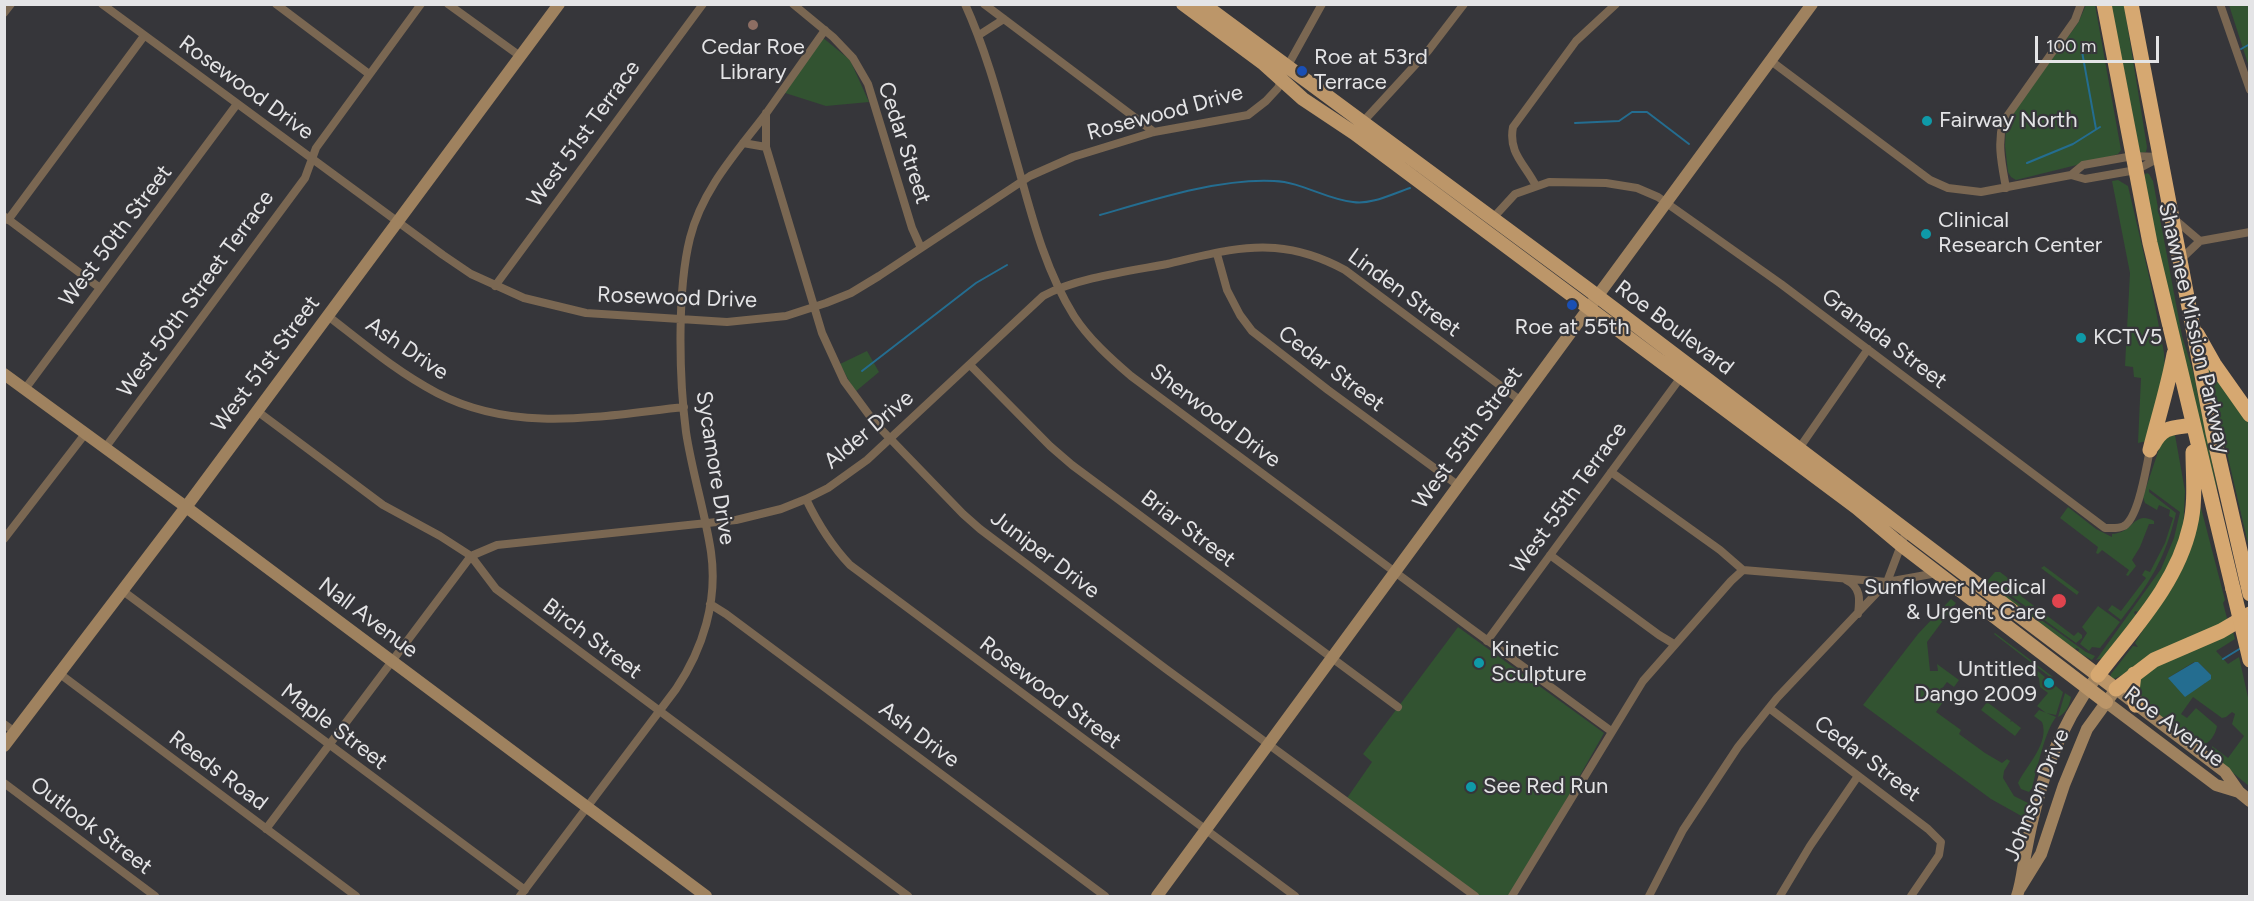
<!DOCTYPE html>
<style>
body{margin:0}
#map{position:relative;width:2254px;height:901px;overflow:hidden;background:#36363a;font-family:Figtree,sans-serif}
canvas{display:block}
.frame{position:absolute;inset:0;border:6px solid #e4e4e6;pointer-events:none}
.scale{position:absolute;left:2035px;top:36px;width:124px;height:27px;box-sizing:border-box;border:3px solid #e4e4e6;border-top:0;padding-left:8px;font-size:18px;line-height:21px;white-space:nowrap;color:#e4e4e6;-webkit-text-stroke:4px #36363a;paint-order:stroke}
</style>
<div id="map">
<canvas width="2254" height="901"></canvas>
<div class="frame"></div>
<div class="scale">100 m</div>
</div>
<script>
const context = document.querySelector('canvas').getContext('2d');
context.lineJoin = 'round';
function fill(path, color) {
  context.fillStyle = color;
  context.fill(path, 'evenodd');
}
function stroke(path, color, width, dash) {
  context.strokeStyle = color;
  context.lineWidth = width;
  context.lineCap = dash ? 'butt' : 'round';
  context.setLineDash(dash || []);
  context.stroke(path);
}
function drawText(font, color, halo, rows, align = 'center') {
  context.font = font + ' Figtree,sans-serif';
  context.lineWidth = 4.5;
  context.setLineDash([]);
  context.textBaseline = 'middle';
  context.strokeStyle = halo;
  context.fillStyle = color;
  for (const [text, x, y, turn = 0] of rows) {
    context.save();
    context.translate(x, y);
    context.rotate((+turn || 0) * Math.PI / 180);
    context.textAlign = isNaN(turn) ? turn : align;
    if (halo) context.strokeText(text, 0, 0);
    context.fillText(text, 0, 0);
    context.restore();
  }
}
fill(new Path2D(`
 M2086,5H2095L2121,150L2118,154L2109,157L2016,180L2011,177L2008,172L2005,146L2006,127L2015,110L2078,23Z
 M2111,5H2124L2147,147L2146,152L2140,153Z
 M2229,5H2249V67Z
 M822,37L850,60L869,102L826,106L782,92Z
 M2147,173L2149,174L2153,181L2182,336L2193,371L2217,487V497L2158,251L2144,175Z
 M2118,180L2128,186L2151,285L2164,353L2165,372L2147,441L2138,443L2141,378L2134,377L2133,367L2125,366L2130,273L2112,181Z
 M867,351L879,372L855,392L840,364Z
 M2205,358L2249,423V548Z
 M2175,435L2185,491L2183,532L2163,579L2138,612L2135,611L2134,613L2136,615L2103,658L2096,660L2161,569L2174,538L2180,512L2149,489V492L2176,513C2166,558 2149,584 2121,620L2108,610L2112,605L2121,611L2146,578L2142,575L2145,570L2150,572L2165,543L2173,518L2169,516L2170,510L2159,505L2157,510L2145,503L2143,497L2162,440L2163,438Z
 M2200,504L2225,600L2223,603L2228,622L2112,680L2110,678L2111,674L2133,646L2138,647L2135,643L2158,605Z
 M2068,507L2096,529L2112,537V534C2134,533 2133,510 2154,521V524H2149L2140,547L2132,560L2136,566L2128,576L2126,575L2129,570L2102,550L2098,554L2096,553L2098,547L2060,518Z
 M2044,566L2079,592L2077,595L2041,568Z
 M1995,572H2000L2012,581L2008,586L2012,589L2016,586L2024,591L2021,596L2074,636L2078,632L2082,635V638L2076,643L1999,587L1988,584V580Z
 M2005,594L2086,652L2095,656L2092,660L2078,652L2079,649L2076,648L2075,650L2002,597Z
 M1951,599L1956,603L1927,642L1930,671H1938L1937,664L1959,680L1954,687L1947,682L1938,694L1945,699L1936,712L1961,730L1959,734L1985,753L2002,763L2007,759L2010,761L2004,771L2003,778L2014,796L2028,803L2025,818L1991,799L1863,705L1918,634Z
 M2098,606L2120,622L2100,648L2092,647L2089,651L2080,644L2087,633L2082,627Z
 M1458,627L1604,733L1512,896H1475L1345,801L1372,762L1363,754Z
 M2233,632L2235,639L2216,651L2228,664L2239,657L2249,702V786L2212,756V746L2228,758L2244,736L2232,724L2235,714L2232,712L2226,717L2222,718L2193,697L2181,714L2187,718L2196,708L2217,726C2216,734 2209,745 2200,746L2195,743L2196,741H2193L2140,702L2137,681L2149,670ZM2194,662H2198L2211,675L2204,684L2168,678Z
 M1995,633L2053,677L2054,680L1994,634Z
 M2034,668L2063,692L2056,715L2046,713L2037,706L2048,693L2040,687L2039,678L2032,671Z
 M2065,693L2071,697C2069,707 2066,713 2058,717Z
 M1987,702L2011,720L2010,722L2012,721L2021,728L2015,736L1981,710Z
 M2039,710L2056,717C2045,731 2037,769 2032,788L2029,792L2021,789L2018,783C2026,766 2050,743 2042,722L2034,716Z`), '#325331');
fill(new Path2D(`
 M2195,662H2198L2211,675V679L2185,697L2168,678Z`), '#246d90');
stroke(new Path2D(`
 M2081,46L2096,129
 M2241,49L2250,44
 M1575,123L1619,121L1632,112H1647L1689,144
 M2027,163L2073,144L2100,127
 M1100,215C1152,200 1220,178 1274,181C1302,182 1325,199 1353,202C1371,205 1392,194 1410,188
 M862,371L976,283L1007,265
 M2223,659L2241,648`), '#246d90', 2);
stroke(new Path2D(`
 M102,4L443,255L471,274L524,298L586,313L727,322L786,316L826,303L851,293L879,276L1030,176L1073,157L1154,132L1248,115L1266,101L1278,88L1287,67L1322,4
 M276,4L369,74
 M448,4L520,56
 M793,4L833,37L853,58L868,84L912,228L921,248
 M965,4C989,57 1003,115 1019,170C1033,221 1046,271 1074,316C1089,339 1110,358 1131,376L1469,627L1611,731
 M984,4L1154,132
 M2220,4L2250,90
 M4,13L11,4
 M979,35L1004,19
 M1771,61L1930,180L1948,188L1981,192L2071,175L2083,165L2133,156L2159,157
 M766,113V147L822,333L844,381L875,423L963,514L980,529L1166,669L1475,896
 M1360,125L1428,51L1464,4
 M743,143L766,147
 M2071,175L2085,179L2136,170L2159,158
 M1536,186C1525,164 1508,153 1513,127L1576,41L1616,4
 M2006,188C2002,165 1997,145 2003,122L2075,20L2081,4
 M5,217L100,288
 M1493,218L1515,194L1549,182L1606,183L1637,188L1658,197L1781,284L2105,528C2112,528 2118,529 2124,526C2139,517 2146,467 2150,450
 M2173,218L2200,241
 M8,220L144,36
 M1217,254L1227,290L1240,315L1252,331L1328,390L1459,486
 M2179,261L2200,241L2250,232
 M495,286L703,4
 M328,316C363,343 397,372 437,393C516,434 600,416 684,407
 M970,365L1050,446L1072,465L1398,707
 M25,389L237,104
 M257,411L383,505L440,536L471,556L496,589L908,896
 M105,448L305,178L316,148L421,4
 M1798,450L1868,349
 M1611,472L1720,550L1743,570L1887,582L1937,573
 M806,499C818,524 831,545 850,565L1295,896
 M4,539L85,434
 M1550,555L1659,635L1674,644
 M1846,580C1861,587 1860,599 1858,614
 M123,591L525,890
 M710,604L726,614L1105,896
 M1487,641L1681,377
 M60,674L356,896
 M1769,708L1928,829L1941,842L1939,855L1911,896
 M4,724L15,732
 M4,783L155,896
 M266,829L471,556L497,545L736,520L781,509L806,499L828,488L867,460L1043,296C1076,278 1130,271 1167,264C1202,256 1239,245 1275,248C1300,250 1323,258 1345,270L1521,401
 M520,896L676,689C703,649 718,601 711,552C705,512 692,472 686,432C679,378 677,290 690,238C702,190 736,153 765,115C785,87 805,58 825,30
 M1512,896L1643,681L1731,581L1743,570
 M1649,896L1683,830L1738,747L1777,698L1887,582L1906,532
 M1780,896L1810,846L1858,776`), '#7a6752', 8);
stroke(new Path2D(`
 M4,374L186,507L706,896
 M2106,702L2216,785L2239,792
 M4,746L189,503L559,4
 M2020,888L2041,854L2064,785L2087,729L2116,689L2225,772L2239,792L2250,801
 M1157,896L1812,4
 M2017,896C2022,882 2023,866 2026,851C2038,786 2057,728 2098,675`), '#9f825f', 12);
stroke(new Path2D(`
 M1183,4L1264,64L1303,99L1354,133L1857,508L1901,545L2106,702
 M1203,4L1588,289L2116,689`), '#bc9669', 14);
stroke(new Path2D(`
 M2104,4L2150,243L2233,589
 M2131,4L2213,433L2250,594
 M2197,334L2214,364L2250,415
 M2153,445C2163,426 2172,428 2193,425
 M2150,450C2158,418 2168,387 2174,354
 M2134,674L2132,692L2136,705
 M2098,675C2133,629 2177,584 2190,526C2196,502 2193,476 2193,452
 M2116,689L2154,660L2221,631L2250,614`), '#d6a871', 15);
stroke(new Path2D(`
 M2233,589L2250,660`), '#d6a871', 15);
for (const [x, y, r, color] of [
 [753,25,6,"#8d6e63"],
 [1302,71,6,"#1a4fb4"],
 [1927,121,6,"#0f9aa8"],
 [1926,234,6,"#0f9aa8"],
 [1572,305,6,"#1a4fb4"],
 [2081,338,6,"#0f9aa8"],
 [2059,601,8,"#e0444e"],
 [1479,663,6,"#0f9aa8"],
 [2049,683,6,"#0f9aa8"],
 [1471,787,6,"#0f9aa8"]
]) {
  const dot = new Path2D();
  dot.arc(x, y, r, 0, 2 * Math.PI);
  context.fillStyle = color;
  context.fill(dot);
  stroke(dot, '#36363a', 2);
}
drawText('22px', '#e4e4e6', '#36363a', [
 ["Cedar Roe",753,48,"center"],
 ["Library",753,73,"center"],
 ["Roe at 53rd",1314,58],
 ["Terrace",1314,83],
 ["Fairway North",1939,121],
 ["Clinical",1938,221],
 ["Research Center",1938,246],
 ["Roe at 55th",1572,328,"center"],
 ["KCTV5",2093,338],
 ["Sunflower Medical",2046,588,"right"],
 ["& Urgent Care",2046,613,"right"],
 ["Kinetic",1491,650],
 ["Sculpture",1491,675],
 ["Untitled",2037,670,"right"],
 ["Dango 2009",2037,695,"right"],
 ["See Red Run",1483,787]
], 'left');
drawText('22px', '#e4e4e6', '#36363a', [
 ["Rosewood Drive",246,88,36],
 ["Rosewood Drive",1165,113,-15],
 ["West 51st Terrace",584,134,-54],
 ["Cedar Street",904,143,72],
 ["West 50th Street",116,236,-53],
 ["Linden Street",1404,293,36],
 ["West 50th Street Terrace",196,294,-54],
 ["Rosewood Drive",677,298,2],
 ["Roe Boulevard",1674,328,37],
 ["Shawnee Mission Parkway",2194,328,77],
 ["Granada Street",1884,339,37],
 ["Ash Drive",407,349,34],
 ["West 51st Street",266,364,-53],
 ["Cedar Street",1331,369,37],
 ["Sherwood Drive",1215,416,37],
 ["Alder Drive",869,430,-40],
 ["West 55th Street",1468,438,-54],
 ["Sycamore Drive",715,468,81],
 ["West 55th Terrace",1569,498,-54],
 ["Briar Street",1188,529,37],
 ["Juniper Drive",1045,555,37],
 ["Nall Avenue",368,618,37],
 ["Birch Street",592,639,37],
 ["Rosewood Street",1050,693,37],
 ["Maple Street",334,727,37],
 ["Roe Avenue",2174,727,37],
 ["Ash Drive",919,735,37],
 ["Cedar Street",1867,759,37],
 ["Reeds Road",218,771,37],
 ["Johnson Drive",2037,795,-68],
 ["Outlook Street",91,826,37]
]);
</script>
